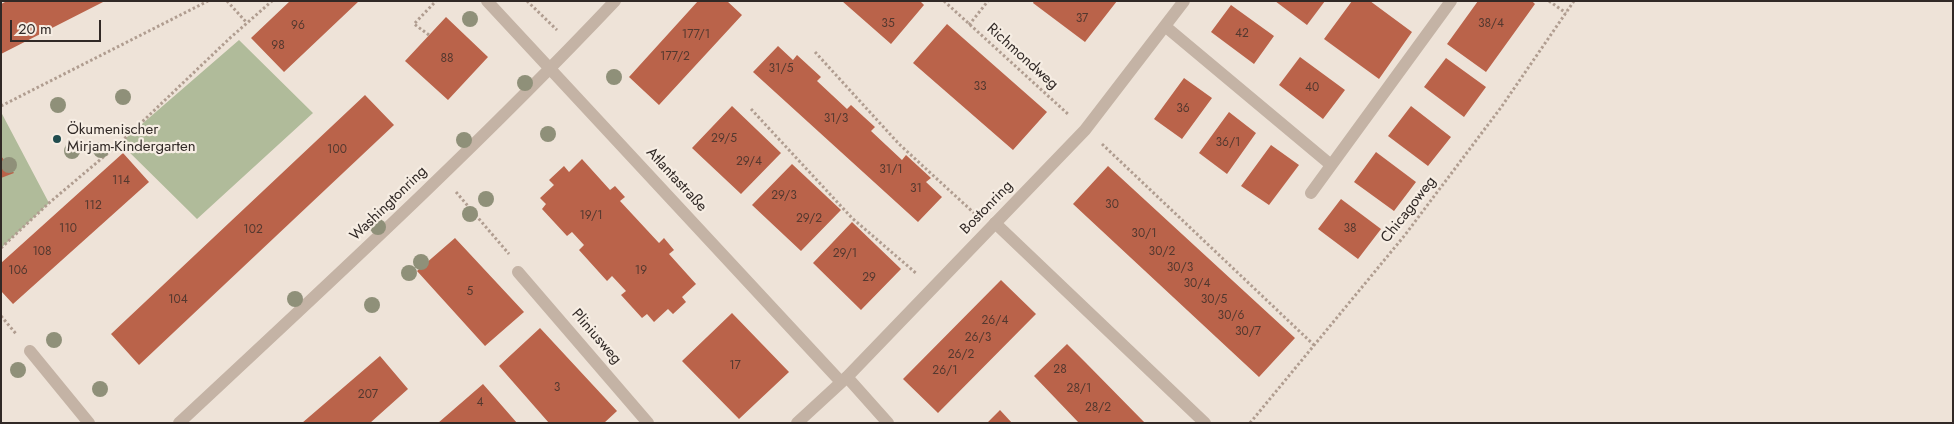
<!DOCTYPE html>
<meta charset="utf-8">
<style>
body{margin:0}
#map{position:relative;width:1954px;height:424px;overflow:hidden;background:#eee3d8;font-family:Jost,sans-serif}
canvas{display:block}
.frame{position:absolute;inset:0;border:2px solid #312926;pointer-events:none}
.scale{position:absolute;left:10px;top:20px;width:91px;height:22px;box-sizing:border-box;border:2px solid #312926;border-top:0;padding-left:6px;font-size:15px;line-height:18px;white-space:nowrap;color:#312926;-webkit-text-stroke:4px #f6ede3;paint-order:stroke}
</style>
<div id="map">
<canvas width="1954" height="424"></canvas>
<div class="frame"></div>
<div class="scale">20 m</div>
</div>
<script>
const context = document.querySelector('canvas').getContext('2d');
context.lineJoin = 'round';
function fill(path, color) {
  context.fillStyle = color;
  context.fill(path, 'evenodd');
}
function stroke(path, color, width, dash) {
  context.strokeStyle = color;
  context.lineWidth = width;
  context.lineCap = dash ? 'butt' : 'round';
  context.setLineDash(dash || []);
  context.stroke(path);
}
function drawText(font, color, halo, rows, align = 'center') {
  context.font = font + ' Jost,sans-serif';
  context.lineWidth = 4.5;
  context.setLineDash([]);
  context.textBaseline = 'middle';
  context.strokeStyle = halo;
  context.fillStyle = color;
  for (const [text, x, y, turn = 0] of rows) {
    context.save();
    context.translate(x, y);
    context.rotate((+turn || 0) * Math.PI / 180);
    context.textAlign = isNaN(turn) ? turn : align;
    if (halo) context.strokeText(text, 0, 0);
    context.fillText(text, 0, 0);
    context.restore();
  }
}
fill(new Path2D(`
 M239,40L313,113L197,219L120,143Z
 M1,112L49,203L1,248Z`), '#b0bb9a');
fill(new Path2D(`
 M7,1H105L1,54V4Z
 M290,1H359L284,72L251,38Z
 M698,1H727L742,15L659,105L629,77Z
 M842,1H920L924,5L891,44Z
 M1034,1H1117L1085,42L1033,3Z
 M1275,1H1325L1307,25Z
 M1352,1H1370L1412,32L1379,79L1324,39Z
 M1478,1H1532L1535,4L1486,72L1447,44Z
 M1231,5L1274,36L1254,64L1211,32Z
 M446,17L488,57L448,100L405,61Z
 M947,24L1047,112L1013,150L913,63Z
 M778,46L793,60L797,55L821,77L817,81L847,109L851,105L864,117L875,127L871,131L902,160L906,155L931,178L926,182L942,197L918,222L753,72Z
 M1300,57L1345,90L1323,119L1279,85Z
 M1446,58L1486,87L1464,117L1424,87Z
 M1184,78L1212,98L1182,139L1154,119Z
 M365,95L394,125L139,365L111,334Z
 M732,106L781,153L741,194L692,148Z
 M1411,106L1451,137L1428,166L1388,136Z
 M1229,112L1256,133L1227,174L1199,153Z
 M1271,145L1299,165L1269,205L1241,186Z
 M1376,152L1416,182L1394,211L1354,182Z
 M123,153L149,182L13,304L1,291V263Z
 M1,156L14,173L1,178Z
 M582,159L610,190L615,186L625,197L620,201L659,243L664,238L674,250L669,254L696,284L682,297L686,302L673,314L668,309L654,322L647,314L642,318L621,295L626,291L612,276L607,281L579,250L584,245L572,232L567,236L542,209L546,204L540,198L554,185L549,180L564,166L569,172Z
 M792,164L841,210L801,251L752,205Z
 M1108,166L1295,338L1259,377L1073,204Z
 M1341,199L1381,229L1358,259L1318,229Z
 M852,222L901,269L861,310L813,263Z
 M455,238L524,312L485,346L417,271Z
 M1001,280L1036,314L938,413L903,379Z
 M732,313L789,372L739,419L682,361Z
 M540,328L617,411L604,423H549L499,366Z
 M1067,344L1086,363L1145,423H1079L1034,376Z
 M380,356L408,389L370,423H302Z
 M483,384L517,423H438Z
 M1000,410L1012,423H987Z`), '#ba634a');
stroke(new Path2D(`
 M227,1L247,23
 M527,1L557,30
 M944,1L1069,115
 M1549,1L1566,13
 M969,25L988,1
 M429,35L414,24L436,1
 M815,52L899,144L974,213
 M1,106L208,1
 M751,109L852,218L917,274
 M1102,144L1315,346
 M456,192L509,254
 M1,248L49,203L120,143L230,38L272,1
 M1,316L17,335
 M1250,423L1405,235L1502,106L1574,1`), '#b09d90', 3, [2.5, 2.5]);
stroke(new Path2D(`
 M1166,27L1331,165
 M1311,193L1451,1
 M995,223L1205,423
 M30,351L89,423
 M847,377L888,423`), '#c4b3a5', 12);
stroke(new Path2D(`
 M487,1L841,382
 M518,272L648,423
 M179,423C327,285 476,148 615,1
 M797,423L847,377L1085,130L1184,1`), '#c4b3a5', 12);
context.fillStyle = '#8f9079';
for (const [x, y] of [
 [470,19],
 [614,77],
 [525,83],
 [123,97],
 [58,105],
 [548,134],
 [464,140],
 [101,150],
 [72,151],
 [9,165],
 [486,199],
 [470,214],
 [378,227],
 [421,262],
 [409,273],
 [295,299],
 [372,305],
 [54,340],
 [18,370],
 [100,389]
]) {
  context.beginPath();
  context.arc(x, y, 8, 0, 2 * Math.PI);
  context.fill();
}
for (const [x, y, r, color] of [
 [57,139,5,"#204c4e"]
]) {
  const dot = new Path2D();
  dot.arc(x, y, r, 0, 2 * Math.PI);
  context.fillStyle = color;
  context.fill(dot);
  stroke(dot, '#f6ede3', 2);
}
drawText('12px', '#53382f', null, [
 ["37",1082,19],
 ["35",888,24],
 ["38/4",1491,24],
 ["96",298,26],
 ["42",1242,34],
 ["177/1",696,35],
 ["98",278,46],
 ["177/2",675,57],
 ["88",447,59],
 ["31/5",781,69],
 ["33",980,87],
 ["40",1312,88],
 ["36",1183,109],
 ["31/3",836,119],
 ["29/5",724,139],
 ["36/1",1228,143],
 ["100",337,150],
 ["29/4",749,162],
 ["31/1",891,170],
 ["114",121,181],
 ["31",916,189],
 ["29/3",784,196],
 ["30",1112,205],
 ["112",93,206],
 ["19/1",591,216],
 ["29/2",809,219],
 ["110",68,229],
 ["38",1350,229],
 ["102",253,230],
 ["30/1",1144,234],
 ["108",42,252],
 ["30/2",1162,252],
 ["29/1",845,254],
 ["30/3",1180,268],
 ["106",18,271],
 ["19",641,271],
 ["29",869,278],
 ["30/4",1197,284],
 ["5",470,292],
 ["104",178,300],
 ["30/5",1214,300],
 ["30/6",1231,316],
 ["26/4",995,321],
 ["30/7",1248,332],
 ["26/3",978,338],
 ["26/2",961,355],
 ["17",735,366],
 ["28",1060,370],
 ["26/1",945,371],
 ["3",557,388],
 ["28/1",1079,389],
 ["207",368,395],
 ["4",480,403],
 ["28/2",1098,408]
]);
drawText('15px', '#312926', '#f6ede3', [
 ["Richmondweg",1022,57,42],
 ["Atlantastraße",676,180,47],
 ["Washingtonring",389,204,-44],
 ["Bostonring",987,208,-46],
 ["Chicagoweg",1409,210,-52],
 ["Pliniusweg",596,337,49]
]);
drawText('15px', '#312926', '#f6ede3', [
 ["Ökumenischer",67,130],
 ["Mirjam-Kindergarten",67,147]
], 'left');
</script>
